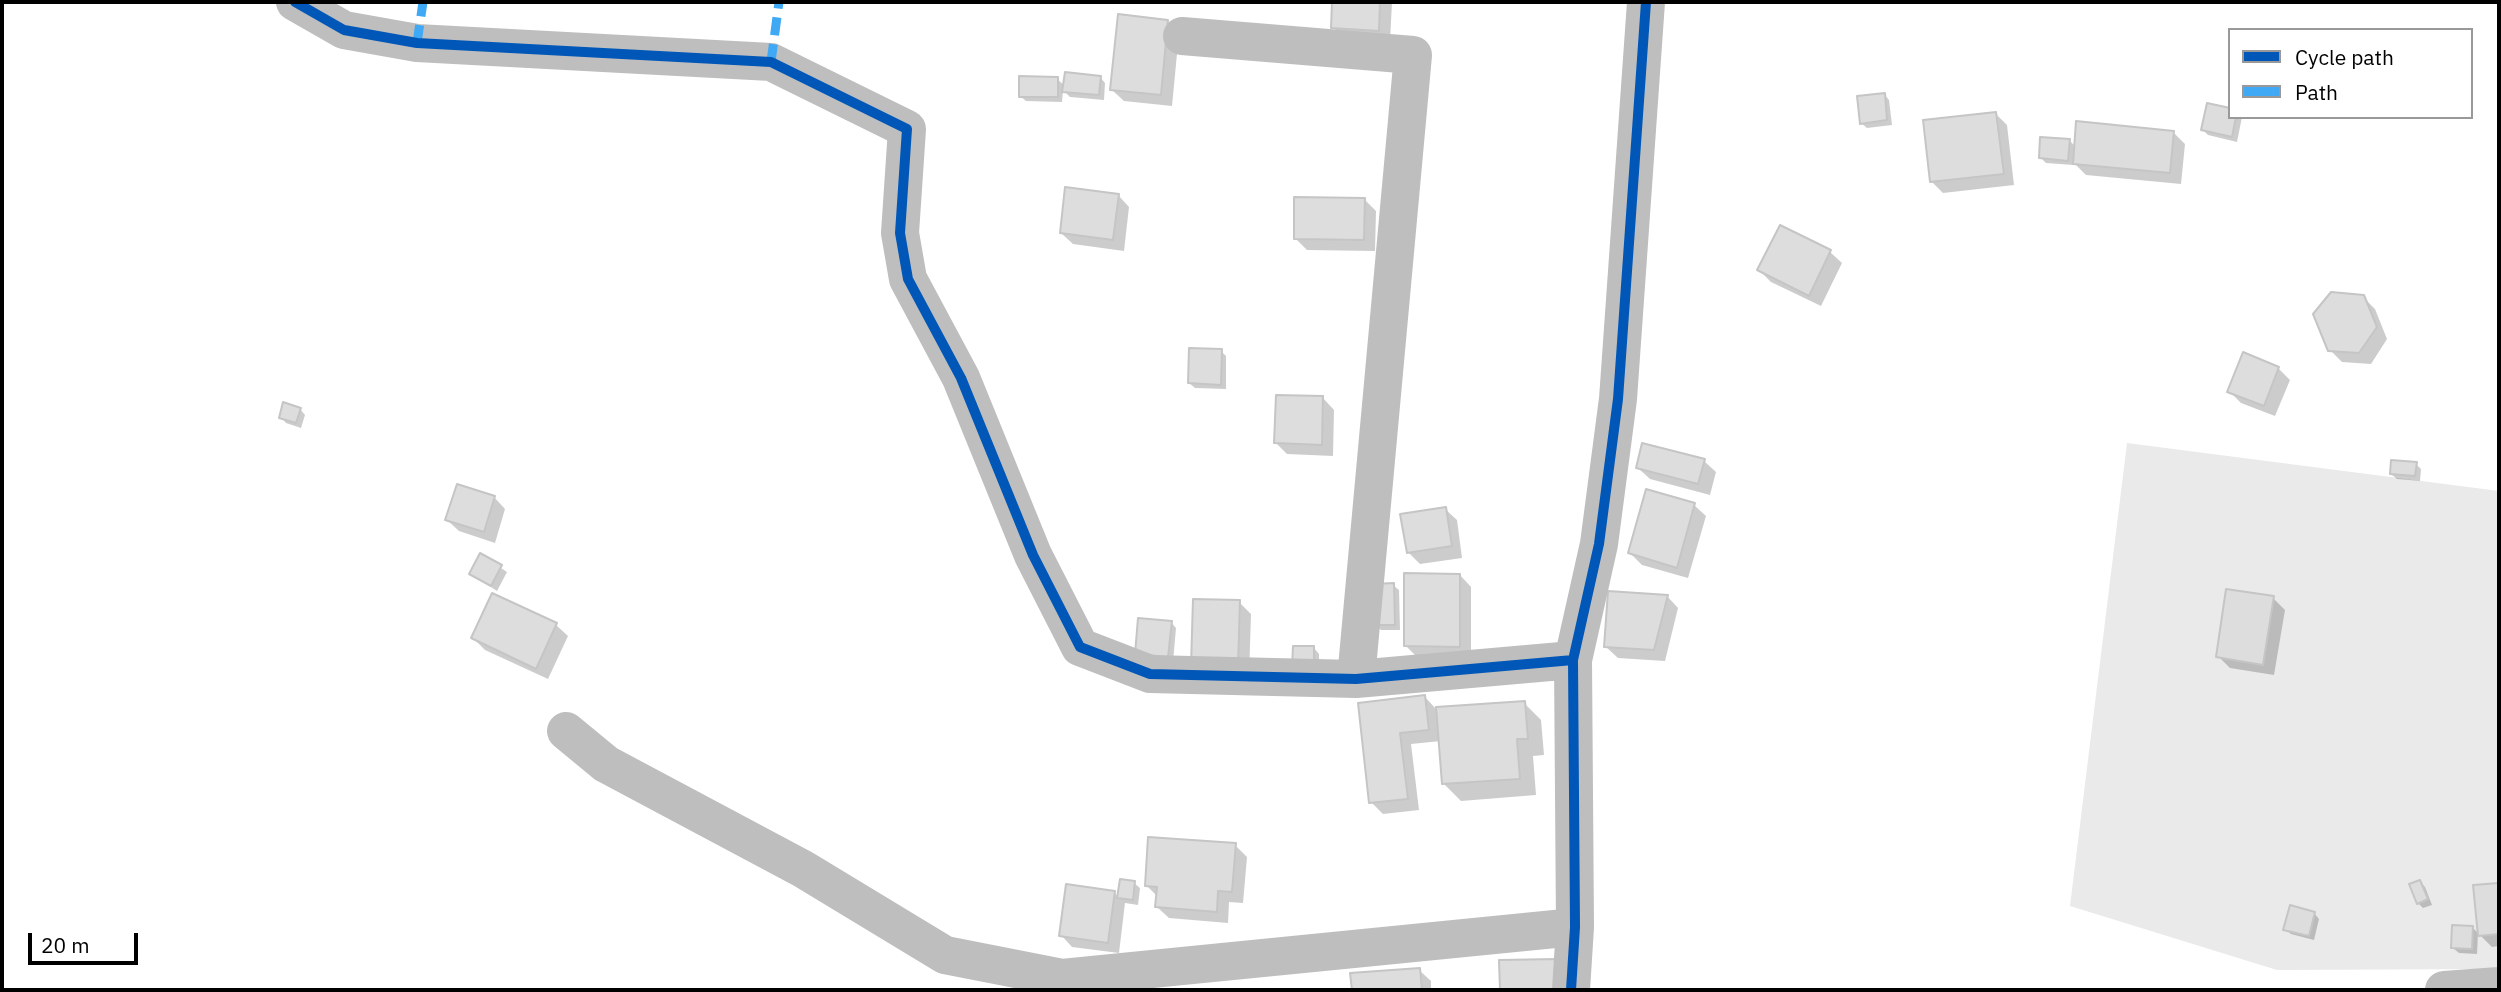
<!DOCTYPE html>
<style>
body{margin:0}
#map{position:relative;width:2501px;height:992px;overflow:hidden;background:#fff;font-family:"IBM Plex Sans",sans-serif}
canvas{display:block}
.frame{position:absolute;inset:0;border:4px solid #000;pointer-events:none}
.legend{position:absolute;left:2228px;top:28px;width:245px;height:91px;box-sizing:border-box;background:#fff;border:2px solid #999;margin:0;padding:9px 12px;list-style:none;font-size:21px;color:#000}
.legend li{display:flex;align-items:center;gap:14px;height:35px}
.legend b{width:35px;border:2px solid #999}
.scale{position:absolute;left:28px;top:933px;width:110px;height:32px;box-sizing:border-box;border:4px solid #000;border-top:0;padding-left:9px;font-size:21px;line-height:24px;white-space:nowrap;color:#000;-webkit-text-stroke:5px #fff;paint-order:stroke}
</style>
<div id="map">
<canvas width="2501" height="992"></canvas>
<div class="frame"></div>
<ul class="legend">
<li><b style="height:9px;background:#0057b8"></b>Cycle path</li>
<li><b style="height:9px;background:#3fa9f5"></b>Path</li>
</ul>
<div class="scale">20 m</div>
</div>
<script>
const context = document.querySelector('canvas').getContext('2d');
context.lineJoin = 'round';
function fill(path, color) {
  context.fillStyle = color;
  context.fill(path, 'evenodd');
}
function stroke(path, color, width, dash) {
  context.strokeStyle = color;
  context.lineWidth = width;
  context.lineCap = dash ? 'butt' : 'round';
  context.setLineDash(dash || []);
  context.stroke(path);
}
fill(new Path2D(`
 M2127,443L2499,491V969L2277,970L2070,906Z`), '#eaeaea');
fill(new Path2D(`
 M1334,2H1392L1390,41L1344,39L1333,27Z
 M1167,21L1179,33L1172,106L1124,101L1112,90Z
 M1100,77L1105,83L1104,100L1070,97L1063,90L1062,102L1026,101L1020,96L1057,79L1065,86Z
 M1884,94L1889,100L1892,125L1867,128L1861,123Z
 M1996,114L2007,125L2014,185L1943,193L1931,181Z
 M2230,117H2242L2237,142L2208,135L2203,130Z
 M2173,132L2185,144L2181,184L2086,175L2073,162V165L2046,163L2041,158L2069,140L2076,147Z
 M1118,195L1129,207L1124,251L1073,244L1061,233Z
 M1364,199L1376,211L1375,251L1307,250L1295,238Z
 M1780,227L1830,252L1842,263L1821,306L1771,282L1759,270Z
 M2363,297L2375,309L2387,339L2371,364L2342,362L2330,350Z
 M1221,351L1226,356V389L1195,388L1189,383Z
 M2278,368L2290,380L2275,416L2241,403L2229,391Z
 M1323,398L1334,410L1333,456L1287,454L1276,443Z
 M300,409L305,415L301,428L286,423L281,417Z
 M1704,461L1716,472L1710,495L1650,479L1638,468Z
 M2416,464L2421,469L2420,481L2397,479L2391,474Z
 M494,497L505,509L495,543L459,531L447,520Z
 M1694,505L1706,516L1688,578L1642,565L1630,553Z
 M1445,509L1457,520L1462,558L1420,564L1408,552Z
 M481,555L507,572L497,591L471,574Z
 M1460,575L1471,587V658L1417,657L1406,646Z
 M1393,585L1399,590L1400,630H1381L1376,625Z
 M493,595L556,625L568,636L548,679L485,650L473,638Z
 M1667,596L1678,608L1665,661L1618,658L1606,647Z
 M2273,598L2285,610L2274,675L2230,668L2218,656Z
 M1239,602L1251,614L1249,678L1204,676Z
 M1171,622L1176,628L1173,662L1142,659Z
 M1314,648L1319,654V673H1300Z
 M1425,697L1436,709L1524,703L1541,720L1544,755L1533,756L1536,795L1461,801L1444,784L1441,741L1411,744L1419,810L1383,814L1371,802L1360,704Z
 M1235,845L1247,857L1243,903L1229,902L1228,923L1169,918L1157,907L1158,897L1146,885Z
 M2420,882L2425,887L2432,905L2423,908L2418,903Z
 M1134,883L1140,888L1138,905L1125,903L1119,953L1072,947L1061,935L1114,892L1119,898Z
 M2499,884V946L2492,947L2480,935L2475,887Z
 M2314,913L2319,919L2314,940L2291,934L2285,929Z
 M2472,927L2478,933L2477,954L2459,953L2453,948Z
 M1419,970L1431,981V990H1353L1352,974Z`), '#0003');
const building = new Path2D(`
 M1332,2H1380L1379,31L1331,28Z
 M1118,14L1168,20L1161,95L1110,90Z
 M1065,72L1101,76L1099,95L1062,92Z
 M1019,76L1058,77V97H1019Z
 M1885,93L1887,120L1860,124L1857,96Z
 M2207,103L2230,108V117H2236L2232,137L2201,130Z
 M1996,112L2004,174L1930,182L1923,120Z
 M2076,121L2174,131L2170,173L2073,164Z
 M2040,137L2070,139L2068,161L2039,158Z
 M1065,187L1119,194L1113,240L1060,233Z
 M1294,197L1365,198L1364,240L1294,239Z
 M1780,225L1831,250L1809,296L1757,270Z
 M2331,292L2364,295L2377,327L2359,353L2328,351L2313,314Z
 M1189,348L1222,349L1221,385L1188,383Z
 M2243,352L2279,367L2264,406L2227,392Z
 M1276,395L1323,396L1322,445L1274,443Z
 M283,402L301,408L296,423L279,418Z
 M1642,443L1705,459L1698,484L1636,468Z
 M2391,460L2417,462L2415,476L2390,474Z
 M457,484L495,496L484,532L445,520Z
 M1646,489L1695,503L1677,568L1628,553Z
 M1446,507L1452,546L1407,553L1400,514Z
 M480,553L502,565L491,586L469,574Z
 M1404,573L1460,574V647L1404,646Z
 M1394,583L1395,625H1374L1373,584Z
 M2226,589L2274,596L2263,665L2216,657Z
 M1608,591L1668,595L1654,650L1604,647Z
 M492,593L557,623L536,669L471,638Z
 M1193,599L1240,600L1238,667L1191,666Z
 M1138,618L1172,621L1168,657L1135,654Z
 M1293,646H1314V669L1292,668Z
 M1425,695L1429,730L1400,733L1408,799L1369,803L1358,703Z
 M1525,701L1528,739H1517L1520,779L1442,784L1436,707Z
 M1148,837L1236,843L1232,892L1218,891L1217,912L1155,907L1157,887L1145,886Z
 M1120,879L1135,881L1133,900L1117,898Z
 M2420,880L2428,899L2417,904L2409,884Z
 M2499,883V934L2478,936L2473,885Z
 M1066,884L1115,891L1108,943L1059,936Z
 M2290,905L2315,912L2309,936L2283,930Z
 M2452,925L2473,926L2472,949L2451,948Z
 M1559,959V990H1500L1499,960Z
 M1420,968L1422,990H1352L1350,973Z`);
fill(building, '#ddd');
stroke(building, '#c5c5c5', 2);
stroke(new Path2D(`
 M295,2L344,30L417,43L771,62L907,129L900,233L908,279L961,378L1033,555L1080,647L1150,674L1356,679L1573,660
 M1182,36L1413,55L1356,679
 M566,731L606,764L803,869L945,955L1062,978L1575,927
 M1571,990L1575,927L1573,660L1599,544L1618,399L1646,2
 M2444,990L2499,986`), '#bebebe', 38);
stroke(new Path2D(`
 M417,43L423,2
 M771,62L779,2`), '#3fa9f5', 9, [18, 9]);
stroke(new Path2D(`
 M295,2L344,30L417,43L771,62L907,129L900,233L908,279L961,378L1033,555L1080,647L1150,674L1356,679L1573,660
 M1571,990L1575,927L1573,660L1599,544L1618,399L1646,2`), '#0057b8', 10);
</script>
